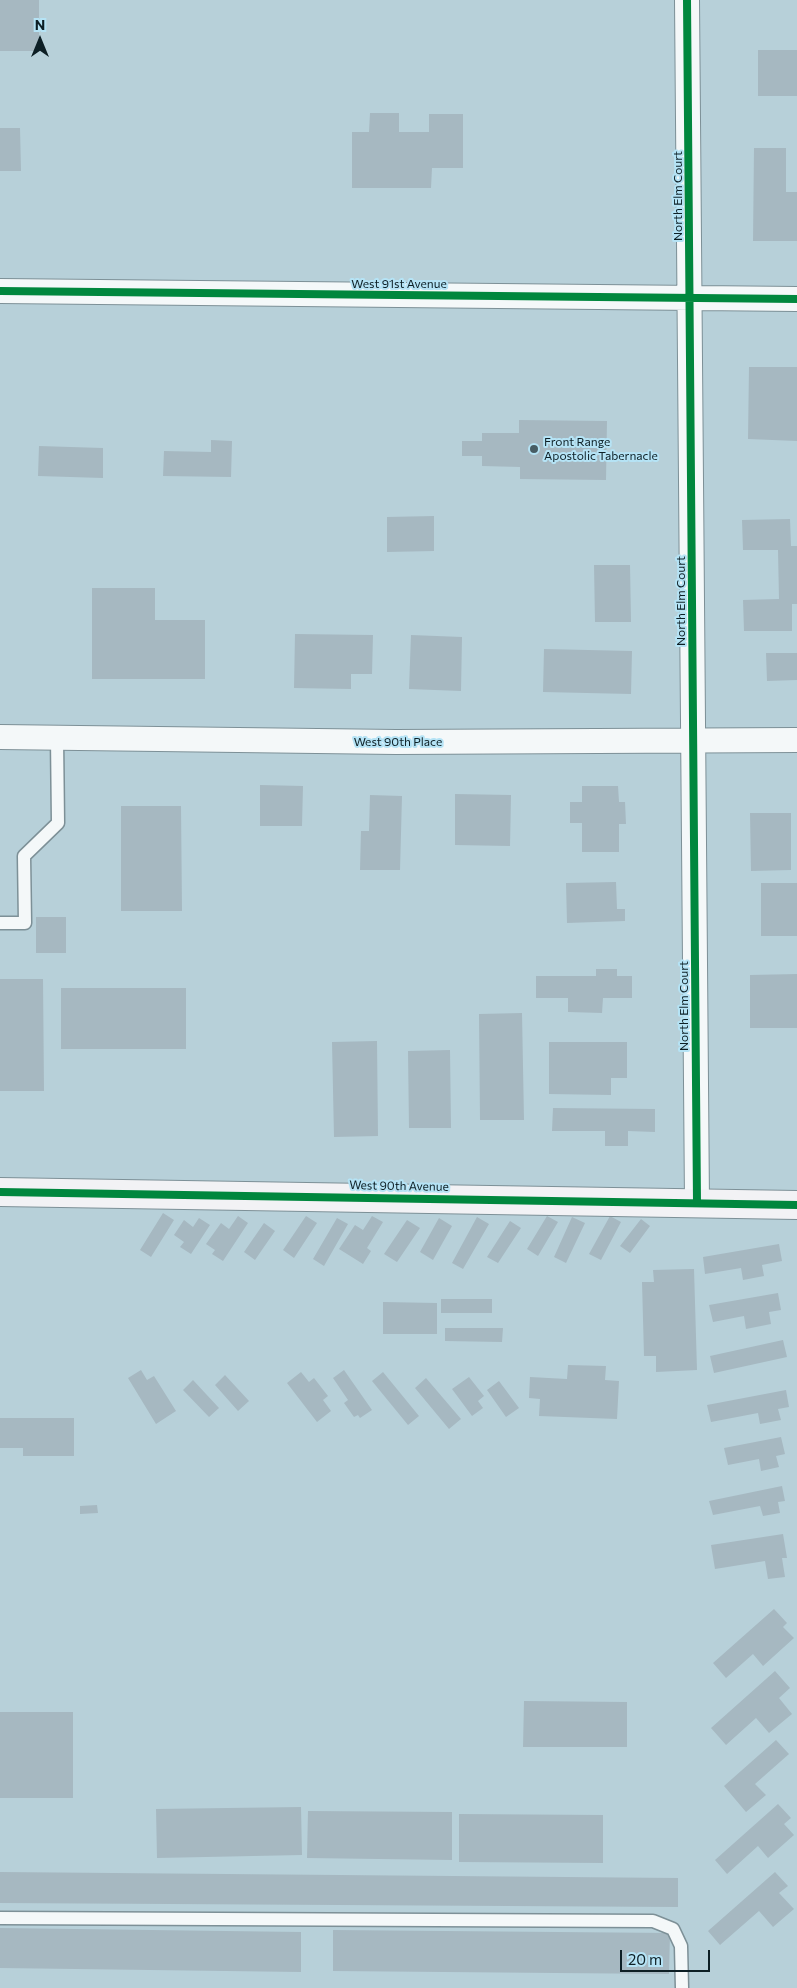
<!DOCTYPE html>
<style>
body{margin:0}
#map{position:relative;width:797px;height:1988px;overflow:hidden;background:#b7d0d9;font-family:Commissioner,sans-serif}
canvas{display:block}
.north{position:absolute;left:15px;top:15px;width:50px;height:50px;-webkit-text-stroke:4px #b5e3f5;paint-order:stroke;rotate:0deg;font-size:14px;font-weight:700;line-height:20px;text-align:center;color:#0d1f25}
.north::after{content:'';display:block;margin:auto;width:18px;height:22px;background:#0d1f25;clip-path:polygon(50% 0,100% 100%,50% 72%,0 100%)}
.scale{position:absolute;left:620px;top:1950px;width:90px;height:22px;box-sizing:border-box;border:2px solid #0d1f25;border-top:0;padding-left:6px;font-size:15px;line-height:18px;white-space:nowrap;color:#0d1f25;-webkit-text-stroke:4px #b5e3f5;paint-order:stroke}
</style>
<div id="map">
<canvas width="797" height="1988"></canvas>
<div class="north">N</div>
<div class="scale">20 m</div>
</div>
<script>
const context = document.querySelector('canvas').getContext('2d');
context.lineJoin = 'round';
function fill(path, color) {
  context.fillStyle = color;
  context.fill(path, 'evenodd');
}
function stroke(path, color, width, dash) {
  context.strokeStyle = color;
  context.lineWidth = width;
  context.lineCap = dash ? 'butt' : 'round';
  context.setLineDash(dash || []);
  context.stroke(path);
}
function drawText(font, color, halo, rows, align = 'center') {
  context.font = font + ' Commissioner,sans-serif';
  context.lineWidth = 4;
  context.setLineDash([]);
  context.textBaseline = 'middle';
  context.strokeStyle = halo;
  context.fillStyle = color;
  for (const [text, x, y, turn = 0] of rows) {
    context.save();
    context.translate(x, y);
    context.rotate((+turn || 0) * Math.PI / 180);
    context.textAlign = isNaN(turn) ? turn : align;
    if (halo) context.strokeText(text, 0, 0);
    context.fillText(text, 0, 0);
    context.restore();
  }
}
fill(new Path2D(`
 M0,0H39V51H0Z
 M758,50H797V96H758Z
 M370,113H399V132H429V114H463V168H432L431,188H352V132H369Z
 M0,128H20L21,171H0Z
 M754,148H786V192H797V241H753Z
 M749,367H797V441L748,439Z
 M519,420L607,421L606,480L520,479V467L482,466V456H462V441H482V433H519Z
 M211,440L232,441L231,477L163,476L164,451L211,452Z
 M39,446L103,448V478L38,476Z
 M434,516V551L387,552V517Z
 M790,519L791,546H797V604H792V631H744L743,600L779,599L778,550H743L742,520Z
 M594,565H630L631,622H595Z
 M92,588H155V620H205V679H92Z
 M295,634L373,635L372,674H351V689L294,688Z
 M411,635L462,637L461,691L409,689Z
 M544,649L632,651L631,694L543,692Z
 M766,653H797V680L767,681Z
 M260,785L303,786L302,826H260Z
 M582,786H618L619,802H625L626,824H619V852H582V823H570V802H582Z
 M455,794L511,795L510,846L455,845Z
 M370,795L402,796L400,870H360L361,831H369Z
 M121,806H181L182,911H121Z
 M750,813H791V870L751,871Z
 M616,882L617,909H625V921L567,923L566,883Z
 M761,883H797V936H761Z
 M36,917H66V953H36Z
 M596,969H617V976H632V998H603L602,1013L568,1012V998H536V976H596Z
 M797,974V1028H750V975Z
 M0,979H43L44,1091H0Z
 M61,988H186V1049H61Z
 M522,1013L524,1120H480L479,1014Z
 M377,1041L378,1136L334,1137L332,1042Z
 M549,1042H627V1078H611V1095L549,1094Z
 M450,1050L451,1128H409L408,1051Z
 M553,1108L655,1109V1132L628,1131V1146H605V1131H552Z
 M163,1213L174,1220L151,1257L140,1250Z
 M238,1216L248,1223L223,1261L212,1254L215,1250L206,1244L221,1223L229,1229Z
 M306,1216L317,1223L294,1258L283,1250Z
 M372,1216L383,1222L367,1248L371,1251L363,1264L339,1249L355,1225L363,1230Z
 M547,1216L558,1222L538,1256L527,1249Z
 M610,1216L621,1222L601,1260L589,1254Z
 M477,1217L489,1224L463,1269L452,1263Z
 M572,1217L585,1223L566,1263L554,1257Z
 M199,1218L210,1225L191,1254L180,1247L184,1242L174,1235L184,1220L193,1227Z
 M337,1218L348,1224L324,1266L313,1259Z
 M439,1218L452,1226L433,1260L420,1252Z
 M641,1219L650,1226L630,1253L620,1246Z
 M407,1220L420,1228L397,1262L384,1254Z
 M510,1221L521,1228L498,1263L487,1257Z
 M264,1223L275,1231L255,1260L244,1252Z
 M779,1244L782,1261L762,1265L764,1276L743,1280L741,1268L705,1274L703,1257Z
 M694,1269L697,1370L656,1372V1356H644L642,1282H654L653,1270Z
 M778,1293L781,1310L769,1312L771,1324L746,1329L744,1316L713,1322L709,1305Z
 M441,1299H492V1313H441Z
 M383,1302L437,1303V1334H383Z
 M445,1328H503L502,1342L445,1341Z
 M783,1340L787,1357L714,1373L710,1356Z
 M568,1365L606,1366L605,1380L619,1381L617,1419L539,1416L540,1399L529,1398L530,1377L567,1379Z
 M141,1370L147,1380L154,1376L176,1411L156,1424L128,1378Z
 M344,1370L372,1410L360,1418L358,1415L354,1417L344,1403L348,1400L333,1378Z
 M301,1372L309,1382L314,1378L328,1396L323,1400L331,1411L317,1422L287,1383Z
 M383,1372L419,1416L408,1425L372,1381Z
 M225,1375L249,1401L238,1411L215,1385Z
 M469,1377L484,1396L478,1401L483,1408L472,1416L452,1389Z
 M426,1378L461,1419L449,1429L415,1388Z
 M193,1380L219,1408L209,1417L183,1390Z
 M499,1381L519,1408L506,1417L487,1390Z
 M786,1390L789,1407L778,1409L781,1420L760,1424L758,1413L711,1422L707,1405Z
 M0,1418H74V1456H23V1448H0Z
 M781,1437L785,1454L776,1456L779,1467L761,1471L759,1459L728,1465L724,1448Z
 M782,1486L785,1501L778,1502L780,1513L763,1516L760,1506L713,1515L709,1501Z
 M97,1505L98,1513L80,1514V1506Z
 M783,1534L787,1558H782L785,1577L768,1579L765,1561L715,1569L711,1545Z
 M774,1609L787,1623L783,1627L794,1638L763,1666L753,1654L726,1678L713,1663Z
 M775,1671L790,1688L779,1698L792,1714L769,1733L756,1718L726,1745L711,1728Z
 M524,1701L627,1702V1747H523Z
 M0,1712H73V1798H0Z
 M776,1740L789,1754L755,1784L766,1795L746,1812L724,1786Z
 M778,1804L791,1818L784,1824L794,1835L768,1858L758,1846L727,1874L715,1860Z
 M301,1807L302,1855L157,1858L156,1809Z
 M308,1811L452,1812V1860L307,1858Z
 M459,1814L603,1815V1863L459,1862Z
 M0,1872L678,1878V1907L0,1903Z
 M775,1872L788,1886L779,1893L794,1909L773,1927L759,1911L720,1945L708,1931Z
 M0,1928L301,1932V1972L0,1968Z
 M333,1930L670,1933L669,1974L333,1971Z`), '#a6b8c1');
const lane = new Path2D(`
 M0,923H25L24,856L58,823L57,738
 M0,1918L653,1921L673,1929L681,1946L682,1988`);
const street = new Path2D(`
 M687,0L697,1202
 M0,291L797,299
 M0,737L396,742L797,740`);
const secondary = new Path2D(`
 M0,1192L797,1205`);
stroke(lane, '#7d9097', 15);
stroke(street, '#7d9097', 26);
stroke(secondary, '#7d9097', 30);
stroke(lane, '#f4f8f9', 12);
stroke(street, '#f4f8f9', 24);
stroke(secondary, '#f2f2f5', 28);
stroke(new Path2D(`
 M687,0L697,1202
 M0,291L797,299
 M0,1192L797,1205`), '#00873e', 8);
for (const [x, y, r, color] of [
 [534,449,5,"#485d64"]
]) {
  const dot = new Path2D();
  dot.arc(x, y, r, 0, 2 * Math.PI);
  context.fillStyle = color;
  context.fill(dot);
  stroke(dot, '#b5e3f5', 2);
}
drawText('12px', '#0d1f25', '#b5e3f5', [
 ["North Elm Court",678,196,-90],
 ["West 91st Avenue",399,284],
 ["North Elm Court",681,601,-90],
 ["West 90th Place",398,742],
 ["North Elm Court",684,1006,-90],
 ["West 90th Avenue",399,1186,1]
]);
drawText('12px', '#0d1f25', '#b5e3f5', [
 ["Front Range",544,442],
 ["Apostolic Tabernacle",544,456]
], 'left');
</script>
